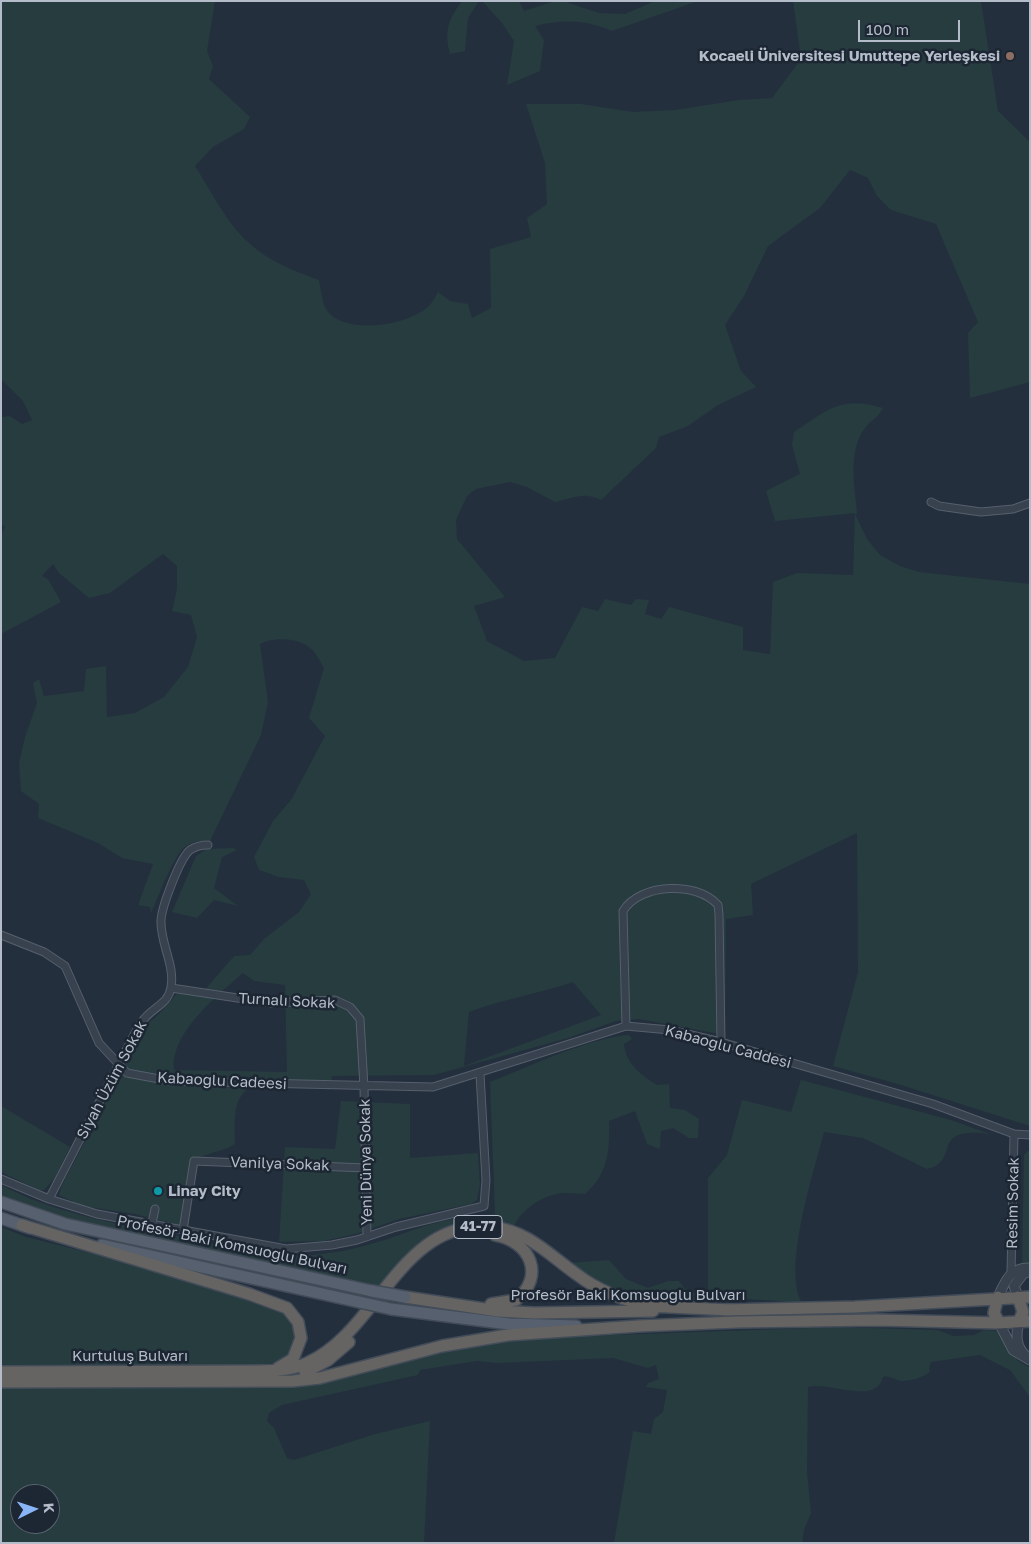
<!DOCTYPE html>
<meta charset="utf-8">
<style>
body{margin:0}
#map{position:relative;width:1031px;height:1544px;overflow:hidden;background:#242f3e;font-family:"Golos Text",sans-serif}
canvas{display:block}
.frame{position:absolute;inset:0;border:2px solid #b4bcc9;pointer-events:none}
.north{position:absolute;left:10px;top:1484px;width:50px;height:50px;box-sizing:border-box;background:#1d2633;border:1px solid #59626f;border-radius:50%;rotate:86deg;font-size:14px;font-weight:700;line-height:20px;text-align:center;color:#b4bcc9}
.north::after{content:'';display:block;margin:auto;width:18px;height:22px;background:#8ab4f8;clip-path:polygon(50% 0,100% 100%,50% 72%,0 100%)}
.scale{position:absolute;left:858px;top:20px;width:102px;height:22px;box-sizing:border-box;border:2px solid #b4bcc9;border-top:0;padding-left:6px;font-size:15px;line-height:18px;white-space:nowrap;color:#b4bcc9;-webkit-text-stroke:4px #1d2633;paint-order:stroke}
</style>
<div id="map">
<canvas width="1031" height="1544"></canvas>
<div class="frame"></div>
<div class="north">K</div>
<div class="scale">100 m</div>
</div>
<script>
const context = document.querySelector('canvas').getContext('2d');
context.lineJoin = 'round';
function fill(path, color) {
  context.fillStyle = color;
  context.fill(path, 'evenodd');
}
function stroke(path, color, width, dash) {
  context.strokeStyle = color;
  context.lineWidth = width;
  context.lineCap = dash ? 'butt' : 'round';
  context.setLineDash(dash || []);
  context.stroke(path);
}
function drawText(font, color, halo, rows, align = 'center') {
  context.font = font + ' "Golos Text",sans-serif';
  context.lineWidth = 5;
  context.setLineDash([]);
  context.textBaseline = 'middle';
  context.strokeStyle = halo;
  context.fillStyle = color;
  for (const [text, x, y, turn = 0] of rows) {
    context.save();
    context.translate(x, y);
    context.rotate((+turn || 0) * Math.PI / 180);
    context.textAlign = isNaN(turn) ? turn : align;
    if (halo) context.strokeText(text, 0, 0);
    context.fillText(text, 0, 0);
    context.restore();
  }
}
fill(new Path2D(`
 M1,1H215L207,51L213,66L209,79L250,117L244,129L213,147L195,166C211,191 226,222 248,242C268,261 294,271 319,280C321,290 322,306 329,313C350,335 411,325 430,305C433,301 436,296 438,292L450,301L468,304L472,318L491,308L490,249L531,237L527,218L547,204L545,163L526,104H581L633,112L675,110L739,100L772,98L801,59L793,1H981L998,111L1030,142V382L970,398L968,333L978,322L936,224L891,210L877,196L868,178L850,170L820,208L768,246L744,296L725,325L741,371L756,387L718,405L688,426L659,437L656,448L601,500C583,491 572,499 555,502L527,487L510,482L476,489L467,496L456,520L457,539L505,597L474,606L487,641L524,661L555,658L582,607L598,611L605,599L631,605L636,599L649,600L645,614L661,619L669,607L743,627V650L770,654L773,582L797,573L853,575L855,513L775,521L766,491L800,474L792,445L794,432C827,410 841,395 883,408C877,419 871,420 865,428C847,452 855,487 857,514H855L867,539L880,555L900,566L919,572L1030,584V1126L898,1084L833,1066L858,972L857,833L751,884L753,915L726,919L725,1035L639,1019L616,1021L568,1038L434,1075L332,1076L330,1090C301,1085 245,1066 236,1109C234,1120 235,1133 235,1144L228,1148L190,1160L180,1225L135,1214L82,1206L59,1195L62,1185L146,1025L157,1016L185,985L203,992L234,956L250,955L264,939L299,912L311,894L304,880L279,877L259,870L254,857L273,821L291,800L325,736L309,718L324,668C320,662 316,652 310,648C298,637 273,637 260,644L268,702L261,735L210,841C202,840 193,841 186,846C174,854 158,898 151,913L150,907L138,905L153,864L122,858L98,843L38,818L39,804L21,791L19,763L25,737L37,703L33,683L39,679L44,696L84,691L86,669L106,666L107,717L135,713L164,697L188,667L197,637L191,615L172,611L177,589V566L163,554L110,593L89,598L59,573L53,564L42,576L48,579L61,602L1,634V536L5,526L1,525V417L10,416L22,424L32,420L23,401L1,379ZM243,973L254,981L285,985L287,1072L174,1070C170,1033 218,995 243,973ZM573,982L601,1015L464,1066L469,1012C503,999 538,994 573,982Z
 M462,1H479L468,18L465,51L450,54C444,32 448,19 462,1Z
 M482,1H519L524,11L555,1H563L599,13L625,14L655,1H698L612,31C587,20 562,19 535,26L544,40L540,71L507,85L514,41L502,23Z
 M233,848L237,850L222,857L214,888L238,906L214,900L197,918L172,912L196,856L207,849Z
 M629,1035L632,1039L624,1044C626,1064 641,1075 657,1085L669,1084L670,1108L685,1110L699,1119L698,1138H689L673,1128L661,1131L660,1149L647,1144L635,1111L609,1121C610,1151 608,1174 585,1194C576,1194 565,1192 557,1194C540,1197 519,1212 514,1227L434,1234L415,1247L380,1286L74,1222L1,1198V1185C60,1216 129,1226 194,1239C232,1247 275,1259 314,1255C331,1253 350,1250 367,1245C396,1238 423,1224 453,1219C467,1216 481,1215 495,1214L490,1082C529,1067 588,1038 629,1035Z
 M801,1080L951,1120L990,1134C927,1126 962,1162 927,1169L863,1138L824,1132C814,1172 782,1268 802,1303C779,1301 756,1299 733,1299C663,1301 629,1306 569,1263L609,1260L626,1279L648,1288L668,1281H679L684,1288L699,1295L708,1290V1178L727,1155L742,1100L791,1112Z
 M341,1101L410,1104V1158L478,1153L480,1184L477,1200L471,1204L399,1219L356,1234L323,1241L279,1242L285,1147L335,1149Z
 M1,1106L70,1147L54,1179L44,1190H39L1,1172Z
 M1028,1151H1030V1264H1022L1024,1155Z
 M1,1227L26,1237L94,1254L279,1310C296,1319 295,1328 297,1346L282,1363L267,1366L1,1368Z
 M838,1327L938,1330L953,1336L974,1335L984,1330L996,1331L1003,1337L1017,1360L1030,1368V1397L1010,1370L980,1355L931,1362L929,1369L930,1372C923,1377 912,1381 902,1381C895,1381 891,1375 883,1377C876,1406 829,1381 808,1387L807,1471L811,1513L804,1530L802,1543H614L633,1431L651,1434L654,1419L663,1412L667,1390L646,1387L648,1383L659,1379L656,1365L648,1368L613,1358L497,1363L477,1361L420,1370L418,1375L282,1405L269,1413L267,1421L274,1428L287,1458L294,1460L375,1434L430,1421L424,1543H1V1388H285L337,1379L463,1347L527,1338ZM20,1494H50V1524H20Z`), '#263c3f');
const minor = new Path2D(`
 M931,502L939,506L981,512L1013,509L1030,503
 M1,935L44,952L65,966L99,1043L127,1073L170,1081L433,1087L626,1026L670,1030L721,1042L933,1104L1014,1134L1030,1135
 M171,988L271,1003L335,1000L350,1007L360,1019L364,1087L367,1237
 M626,1026L623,911C640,883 697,881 718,905L719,914L721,1042
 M1,1179L49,1199L136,1031C139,1026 141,1022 145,1018C154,1007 169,1003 171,987C175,966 161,944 161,923C160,910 180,858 190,850C196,846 202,845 208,845
 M49,1199L97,1214L286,1249L332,1245L357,1240L396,1227L484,1206L486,1180L480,1074
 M152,1223L155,1209
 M183,1230L194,1161L366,1168
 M1011,1273L1014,1134`);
const tertiary = new Path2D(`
 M998,1297C1005,1282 1010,1267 1030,1268
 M1018,1297L1014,1286L1023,1274L1030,1271
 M1019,1321C1016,1335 1015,1346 1026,1356
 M999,1323L1013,1350L1030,1360`);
const primary = new Path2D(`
 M1,1202L65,1224L372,1291
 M1,1218L30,1228
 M102,1245L359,1302
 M391,1309L509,1324L576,1326`);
const trunk = new Path2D(`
 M22,1225L249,1294L287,1308L298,1322L301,1338L293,1359L278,1368
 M405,1297L498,1311L534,1313L653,1311
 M998,1297L994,1313L999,1323
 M1018,1297L1023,1312L1019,1321
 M491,1304L516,1300C546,1276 530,1241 495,1235
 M724,1310L855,1307L1030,1297
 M1,1372L259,1371C276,1371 292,1370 307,1363C379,1331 400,1218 492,1227C529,1231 550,1256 579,1276C599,1291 624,1300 648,1306L731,1310
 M305,1372L328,1360L349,1342
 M1,1382L293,1381L320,1378L442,1346L508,1335L639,1326L737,1322L877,1320L999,1323L1030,1321`);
stroke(minor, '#565f6c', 9);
stroke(tertiary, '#565f6c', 11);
stroke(primary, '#414a57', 14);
stroke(trunk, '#434c59', 14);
stroke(minor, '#38414e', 7);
stroke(tertiary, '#38414e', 9);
stroke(primary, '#56606e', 11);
stroke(trunk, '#656462', 11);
const primaryBridge = new Path2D(`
 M372,1291L405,1297
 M359,1302L391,1309`);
stroke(primaryBridge, '#414a57', 14, []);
stroke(primaryBridge, '#56606e', 11);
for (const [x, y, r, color] of [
 [1010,56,5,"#8d6e63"],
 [158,1191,5,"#0f9aa8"]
]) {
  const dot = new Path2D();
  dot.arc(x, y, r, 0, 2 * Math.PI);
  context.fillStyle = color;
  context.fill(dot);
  stroke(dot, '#1d2633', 2);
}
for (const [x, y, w] of [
 [478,1227,48]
]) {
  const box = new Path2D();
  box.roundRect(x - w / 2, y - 11.5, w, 23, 4);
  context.fillStyle = '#1d2633';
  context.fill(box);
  stroke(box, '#b4bcc9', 1);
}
drawText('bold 14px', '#b4bcc9', null, [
 ["41-77",478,1227]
]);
drawText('bold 15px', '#b4bcc9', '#1d2633', [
 ["Kocaeli Üniversitesi Umuttepe Yerleşkesi",1000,56],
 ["Linay City",168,1191,"left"]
], 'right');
drawText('15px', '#b4bcc9', '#1d2633', [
 ["Turnalı Sokak",287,1001,3],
 ["Kabaoğlu Caddesi",728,1047,15],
 ["Siyah Üzüm Sokak",112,1080,-62],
 ["Kabaoğlu Cadeesi",222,1081,3],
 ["Yeni Dünya Sokak",366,1162,-91],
 ["Vanilya Sokak",280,1164,2],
 ["Resim Sokak",1013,1203,-89],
 ["Profesör Baki Komsuoğlu Bulvarı",232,1245,12],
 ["Profesör Baki Komsuoğlu Bulvarı",628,1295],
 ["Kurtuluş Bulvarı",130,1356]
]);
</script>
